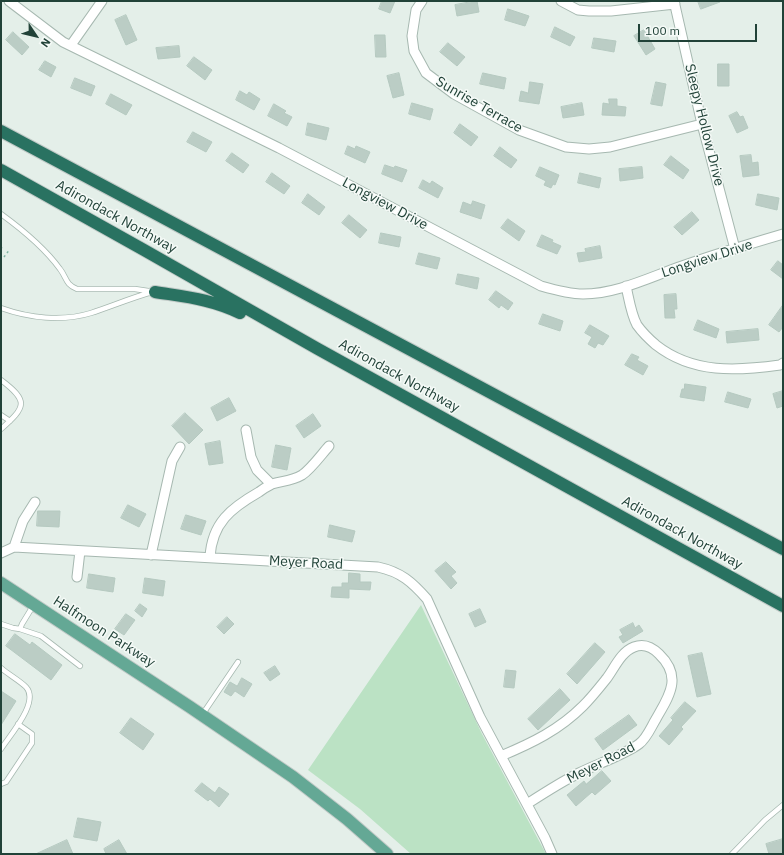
<!DOCTYPE html>
<style>
body{margin:0}
#map{position:relative;width:784px;height:855px;overflow:hidden;background:#e4efe9;font-family:"IBM Plex Sans",sans-serif}
canvas{display:block}
.frame{position:absolute;inset:0;border:2px solid #214238;pointer-events:none}
.north{position:absolute;left:16px;top:16px;width:40px;height:40px;-webkit-text-stroke:3px #f5faf7;paint-order:stroke;rotate:125deg;font-size:11px;font-weight:700;line-height:16px;text-align:center;color:#214238}
.north::after{content:'';display:block;margin:auto;width:14px;height:18px;background:#214238;clip-path:polygon(50% 0,100% 100%,50% 72%,0 100%)}
.scale{position:absolute;left:638px;top:24px;width:119px;height:18px;box-sizing:border-box;border:2px solid #214238;border-top:0;padding-left:5px;font-size:12px;line-height:14px;white-space:nowrap;color:#214238;-webkit-text-stroke:3px #f5faf7;paint-order:stroke}
</style>
<div id="map">
<canvas width="784" height="855"></canvas>
<div class="frame"></div>
<div class="north">N</div>
<div class="scale">100 m</div>
</div>
<script>
const context = document.querySelector('canvas').getContext('2d');
context.lineJoin = 'round';
function fill(path, color) {
  context.fillStyle = color;
  context.fill(path, 'evenodd');
}
function stroke(path, color, width, dash) {
  context.strokeStyle = color;
  context.lineWidth = width;
  context.lineCap = dash ? 'butt' : 'round';
  context.setLineDash(dash || []);
  context.stroke(path);
}
function drawText(font, color, halo, rows, align = 'center') {
  context.font = font + ' "IBM Plex Sans",sans-serif';
  context.lineWidth = 3;
  context.setLineDash([]);
  context.textBaseline = 'middle';
  context.strokeStyle = halo;
  context.fillStyle = color;
  for (const [text, x, y, turn = 0] of rows) {
    context.save();
    context.translate(x, y);
    context.rotate((+turn || 0) * Math.PI / 180);
    context.textAlign = isNaN(turn) ? turn : align;
    if (halo) context.strokeText(text, 0, 0);
    context.fillText(text, 0, 0);
    context.restore();
  }
}
fill(new Path2D(`
 M421,605L482,734L546,854H411L360,809L308,770Z`), '#bbe2c4');
const building = new Path2D(`
 M382,1H395L390,13L379,9Z
 M477,1L479,12L457,16L455,5Z
 M698,1H720V2L701,9Z
 M508,9L529,16L525,26L505,20Z
 M126,15L137,40L126,45L115,20Z
 M555,27L575,37L570,46L551,37Z
 M644,30L655,49L646,55L634,36Z
 M13,32L29,47L22,55L6,40Z
 M375,35H385L386,57H376Z
 M594,38L616,41L614,52L592,48Z
 M448,43L465,57L457,66L440,52Z
 M179,46L180,57L158,59L156,48Z
 M194,57L212,70L205,80L187,66Z
 M45,61L56,67L51,77L39,70Z
 M718,64H729V86H718Z
 M399,73L404,95L393,98L387,76Z
 M483,73L506,78L504,89L480,84Z
 M75,78L95,86L91,96L71,88Z
 M530,82L543,84L539,104L519,101L521,91L528,93Z
 M656,82L666,84L662,106L651,104Z
 M240,91L247,95L249,92L260,99L254,110L236,100Z
 M111,94L132,105L126,115L106,104Z
 M609,99H617V106L626,107L625,116L602,115L603,103L609,104Z
 M412,103L433,109L430,120L409,114Z
 M582,103L584,115L563,118L561,107Z
 M274,104L286,111L284,113L292,117L287,126L268,116Z
 M737,112L740,117L743,116L748,128L737,133L729,116Z
 M308,123L329,128L326,140L306,135Z
 M460,124L478,137L471,146L454,133Z
 M193,132L212,142L206,152L187,142Z
 M348,146L355,149L356,146L370,152L365,163L345,154Z
 M500,147L517,160L511,168L494,156Z
 M232,153L249,165L243,173L226,161Z
 M751,155L752,163L758,162L759,175L743,177L740,156Z
 M671,156L689,170L683,179L664,165Z
 M385,165L394,168L395,166L407,170L402,182L382,174Z
 M540,167L559,175L555,185L553,184L551,188L544,185L546,181L536,176Z
 M642,167L643,178L620,181L619,169Z
 M272,173L290,186L284,194L266,182Z
 M580,173L601,178L599,188L578,183Z
 M423,180L430,184L432,181L443,188L438,198L419,188Z
 M308,194L325,207L319,215L302,203Z
 M758,194L779,198L777,210L756,205Z
 M473,201L485,205L481,219L460,212L463,202L471,205Z
 M692,212L699,220L682,235L674,227Z
 M349,215L367,230L360,238L342,223Z
 M508,219L525,231L519,241L501,228Z
 M381,233L401,237L399,247L379,243Z
 M542,235L553,240L552,242L561,246L557,254L537,246Z
 M600,246L602,258L579,262L577,253L586,252L585,249Z
 M419,253L440,258L437,269L416,264Z
 M778,261L783,265V279L771,270Z
 M458,274L479,278L477,289L456,284Z
 M496,291L513,303L508,310L501,305L499,308L489,300Z
 M676,294L677,309H674L675,318H665L664,295Z
 M783,305V327L779,332L769,325Z
 M543,314L563,321L560,331L539,324Z
 M698,320L719,329L716,338L694,330Z
 M590,325L609,336L603,345L598,343L595,348L588,344L592,337L585,333Z
 M758,329L759,340L727,343L726,332Z
 M632,354L639,357L637,360L648,366L643,375L625,365Z
 M685,384L706,387L704,401L680,397L682,389H684Z
 M783,391V406L777,408L773,394Z
 M728,392L751,399L748,408L725,402Z
 M229,398L236,411L217,421L211,408Z
 M185,413L203,430L189,444L172,426Z
 M313,414L321,426L304,438L296,426Z
 M220,441L223,463L209,465L205,444Z
 M276,445L291,448L287,470L272,467Z
 M128,505L146,514L139,527L121,518Z
 M38,511H60L59,527L37,526Z
 M186,515L206,521L201,535L181,529Z
 M330,525L355,531L352,542L328,537Z
 M446,562L456,572L451,576L457,583L451,589L435,571Z
 M349,573L360,574V582H371L370,590L349,589V598L331,597L332,587H342V583H348Z
 M89,574L115,578L113,592L87,588Z
 M145,578L165,581L163,596L143,593Z
 M140,604L147,609L142,617L135,611Z
 M480,609L486,622L475,627L469,614Z
 M126,614L135,620L124,635L115,629Z
 M227,617L234,624L224,634L217,627Z
 M633,623L635,628L639,625L643,631L623,643L619,637L623,635L620,630Z
 M15,634L30,645L32,642L62,665L51,680L6,646Z
 M595,643L605,652L577,684L567,674Z
 M702,653L711,694L697,697L688,656Z
 M275,666L280,674L270,681L264,673Z
 M506,670L516,671L514,688L504,687Z
 M242,678L252,684L244,697L235,691L231,696L224,692L230,682L237,686Z
 M560,689L570,700L538,730L528,719Z
 M1,691L16,701L1,725Z
 M685,702L696,711L681,727L683,729L669,745L659,736L673,720L671,718Z
 M629,715L637,725L603,750L595,739Z
 M131,718L154,734L143,750L120,733Z
 M602,771L611,781L595,795L592,792L576,806L567,795L584,781L586,784Z
 M202,783L215,793L219,787L229,794L219,807L210,799L208,801L195,791Z
 M78,818L101,822L97,841L74,837Z
 M783,839V854H769L766,844Z
 M67,840L73,854H36Z
 M119,840L127,854H106L104,849Z`);
fill(building, '#bbcdc5');
stroke(building, '#b5c9c0', 1);
const lane = new Path2D(`
 M1,214C23,230 44,247 60,269C67,278 65,284 77,289H135L155,292
 M1,308C29,318 62,322 91,313C112,306 131,298 152,292
 M1,380C29,401 26,407 1,429
 M1,415L10,421
 M33,606L22,624L20,629L41,636L80,666
 M1,624L13,628L20,629
 M1,668C9,675 19,680 26,687C40,702 10,735 1,749
 M202,715L238,662
 M1,784L6,782L32,743V734L18,724
 M732,854L765,820L783,805`);
const street = new Path2D(`
 M9,1L63,42L279,148L541,286C555,290 569,294 583,294C617,294 650,277 682,266C715,254 749,244 783,234
 M422,1L416,10L412,36L414,51L426,73L454,94L519,130L566,147L589,149L610,147L702,124
 M561,1L578,10L589,11H611L675,4
 M674,1L702,124L735,249
 M71,45L102,1
 M626,286C629,299 631,314 637,325C642,332 649,339 656,345C693,374 737,371 780,365L783,363
 M246,430L251,457L257,470L271,484
 M14,547L23,521L35,502
 M1,553L14,547L378,567C401,572 412,582 427,599L480,717L545,838L552,854
 M151,555L172,461L180,447
 M210,557C212,523 231,508 259,492C263,489 268,486 272,484C282,481 292,481 302,475C311,469 321,455 329,446
 M77,577L80,551
 M501,756C532,743 559,730 583,706C592,697 599,688 607,678C615,667 621,652 634,647C644,643 652,647 659,654C683,677 669,696 656,719C651,727 647,738 639,744C624,755 597,764 579,773C561,782 544,793 527,804`);
const primary = new Path2D(`
 M1,583L190,707L293,777L347,819L387,854`);
const highway = new Path2D(`
 M1,131L783,549
 M1,170L144,250L318,349L783,606
 M155,292C186,297 211,299 240,313`);
stroke(lane, '#a6b8b0', 6);
stroke(street, '#a6b8b0', 11);
stroke(primary, '#c1cac7', 14);
stroke(highway, '#c1cac7', 14);
stroke(new Path2D(`
 M1,249L3,245
 M4,257L10,249`), '#81b5a3', 1.5, [2, 3]);
stroke(lane, '#fff', 4.5);
stroke(street, '#fff', 9);
stroke(primary, '#64a895', 12);
stroke(highway, '#297261', 12);
drawText('14px', '#214238', '#f5faf7', [
 ["Sunrise Terrace",479,105,30],
 ["Sleepy Hollow Drive",704,125,76],
 ["Longview Drive",385,204,28],
 ["Adirondack Northway",116,217,29],
 ["Longview Drive",707,259,-18],
 ["Adirondack Northway",399,376,29],
 ["Adirondack Northway",682,533,29],
 ["Meyer Road",306,563,3],
 ["Halfmoon Parkway",104,632,33],
 ["Meyer Road",601,763,-27]
]);
</script>
